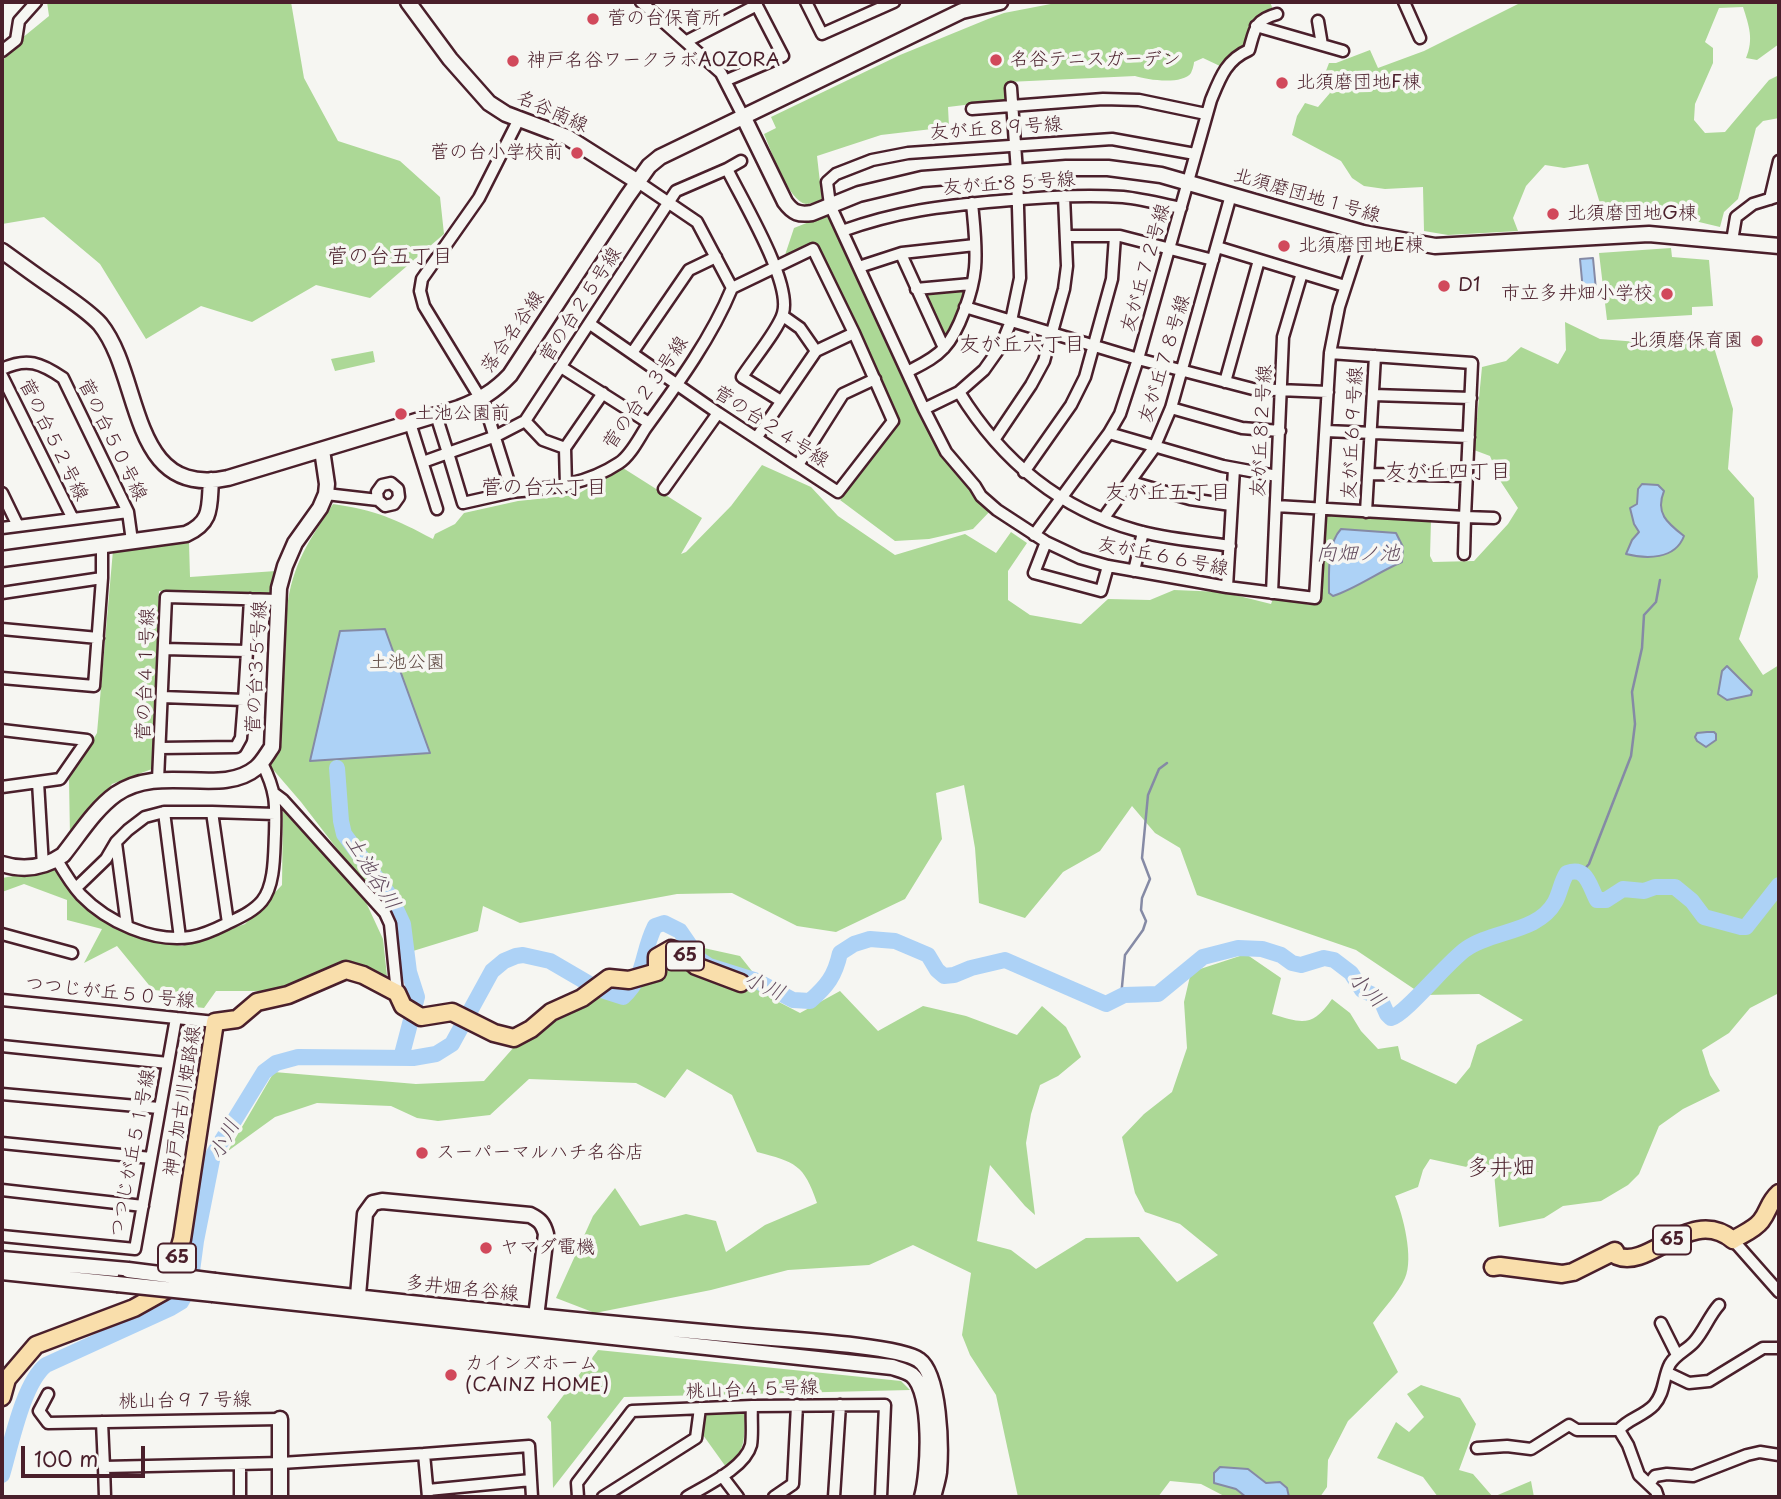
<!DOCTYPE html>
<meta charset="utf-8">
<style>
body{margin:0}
#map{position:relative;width:1781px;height:1499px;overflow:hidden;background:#f6f6f2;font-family:"Playpen Sans",sans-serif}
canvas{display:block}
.frame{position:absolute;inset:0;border:4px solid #4a1f2b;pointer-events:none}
.scale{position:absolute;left:21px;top:1446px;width:124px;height:32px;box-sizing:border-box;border:4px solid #4a1f2b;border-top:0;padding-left:9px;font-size:21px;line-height:24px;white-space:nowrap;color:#4a1f2b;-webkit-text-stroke:5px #f6f6f2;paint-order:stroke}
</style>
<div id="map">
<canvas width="1781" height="1499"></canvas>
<div class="frame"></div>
<div class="scale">100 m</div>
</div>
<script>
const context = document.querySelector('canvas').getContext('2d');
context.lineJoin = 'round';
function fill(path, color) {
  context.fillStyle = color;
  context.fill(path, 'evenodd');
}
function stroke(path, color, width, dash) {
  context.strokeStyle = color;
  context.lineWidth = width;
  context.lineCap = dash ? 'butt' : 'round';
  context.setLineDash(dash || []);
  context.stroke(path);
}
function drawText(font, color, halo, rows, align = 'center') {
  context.font = font + ' "Playpen Sans","Klee One",sans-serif';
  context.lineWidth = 7;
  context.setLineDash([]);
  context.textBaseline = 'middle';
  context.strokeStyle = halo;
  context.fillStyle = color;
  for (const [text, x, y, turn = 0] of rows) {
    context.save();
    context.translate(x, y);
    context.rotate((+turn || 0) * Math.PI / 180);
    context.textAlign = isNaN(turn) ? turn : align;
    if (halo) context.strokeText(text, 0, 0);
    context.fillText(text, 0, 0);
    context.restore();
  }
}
fill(new Path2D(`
 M47,2H291L304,78L338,141L400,161L440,197L444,234L370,298L316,285L252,322L201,306L146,339L100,264L44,217L2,224V62L16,43L49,16Z
 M1061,2H1270L1274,12L1257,17L1249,44L1222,67L1203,58L1194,62C1194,65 1192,71 1191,73C1183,85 1147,80 1135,76L1008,82V97L1005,100L948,107L949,127L881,135L817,156L822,200C818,201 811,204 806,204C788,201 771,150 764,134L776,128L771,117L900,55L988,19L1004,13Z
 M1522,2H1779V44L1757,60L1746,58C1754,39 1749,26 1743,7L1719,8L1705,42L1713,48V63L1695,104L1694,120L1705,133L1725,132L1769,80L1779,75V118L1763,121L1756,128L1738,199L1724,212L1720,227L1632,206L1602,210L1588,164L1564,168L1545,165L1526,186L1513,218L1518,231L1448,235L1424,231L1423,187L1385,189L1364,186L1352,178L1341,161L1292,135L1297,116L1305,103L1318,107L1330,93L1324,76L1329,63H1336L1370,50L1378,68L1424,51Z
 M829,214L924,419L992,509L973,529L929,539L895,541L840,500L900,422L815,245L783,261L794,228Z
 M1671,248L1672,257L1709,260L1713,306L1692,307V315L1607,320L1599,253Z
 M966,289L954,320L944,337L924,293Z
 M1565,322L1600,339L1638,342L1712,341L1733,409L1728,469L1754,498L1758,577L1739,639L1763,675L1779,665V993L1750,1008L1729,1033L1702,1050L1710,1075L1720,1091L1683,1109L1659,1126L1639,1174L1628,1185L1601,1201L1563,1206L1544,1218L1499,1227L1494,1173L1430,1159L1423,1170L1418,1187L1395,1196C1403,1215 1414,1258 1405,1278C1398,1294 1383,1309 1373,1323L1398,1372L1348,1421L1328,1460L1327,1487L1320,1497H1226L1201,1484L1170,1481L1158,1497H1018L996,1395L970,1355L962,1335L971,1273L913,1245L869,1265L788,1270L711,1290L595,1313L556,1298L593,1216L615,1188L640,1226L686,1214L716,1221L726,1252L765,1225L817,1203C804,1164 795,1162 757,1152L732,1095L687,1069L665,1098L636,1083L529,1079L490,1115L438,1121L417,1118L391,1106L317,1103L275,1117L228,1151L274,1072L416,1084L484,1081L522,1038L568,1015L634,972L672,941L740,956L775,1000L800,1013L840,991L878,1031L923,1006L966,1016L1017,1035L1042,1006L1066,1027L1081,1057L1058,1076L1040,1085L1031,1114L1026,1143L1035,1215L1025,1206L990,1165L977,1241L1011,1250L1036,1269L1086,1238L1139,1237L1177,1282L1218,1255L1180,1224L1145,1212L1135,1193L1122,1137L1144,1114L1172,1092L1187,1048L1184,1002L1191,972L1246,954L1281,978L1272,1014C1302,1023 1312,1028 1332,999L1350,1013L1361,1031L1378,1049L1398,1046L1401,1059L1456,1084L1470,1067L1477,1045L1523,1020L1479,994L1423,995L1356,950L1197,895L1180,848L1155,833L1132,806L1100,851L1063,872L1025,918L979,903L975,848L964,785L936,793L942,839L905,899L836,932L797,926L732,893L677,894L520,923L483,906L478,931L400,955L388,907L341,854L301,802L270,766L281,747L287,609C292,564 309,541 333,504C376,510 395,519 433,539L435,534L455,524L464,513L518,501L576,495L623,468L702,518L681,554L686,552L731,506L762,465L811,487L838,516L895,555L965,534L996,553L1011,532L1027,543L1008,571V600L1030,615L1081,624L1108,599L1150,600L1174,590L1223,592L1271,604L1273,599L1312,605L1319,603L1323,519L1328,515L1431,520L1430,556L1433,562L1474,561L1508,524L1518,508L1501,482L1490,456L1474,450L1482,367L1506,361L1521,347L1558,364L1566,350Z
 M373,351L375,362L335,371L331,359Z
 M189,543L190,577L276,571L269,593L159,591L152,769L112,784L70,837L69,779L97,733L113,550Z
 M283,803L364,898L383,939L387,976L350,962L273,991H216L204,1008L187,1006L179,992L153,990L117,946L84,963L102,929L67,920V900L24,884L2,892V904V878L55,869L91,909L141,937L182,946L245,924L282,885Z
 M598,1350L901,1381L910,1390L624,1397L553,1488L551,1422L547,1417Z
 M1421,1385L1460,1398L1476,1424L1459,1470L1473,1474L1493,1497L1531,1481L1534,1497H1438L1423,1477L1377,1458L1396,1422L1409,1432L1424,1417L1407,1394Z
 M745,1413C744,1438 747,1450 726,1467L703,1435L706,1414Z`), '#acd896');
const water = new Path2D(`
 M1593,258L1596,290L1583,291L1580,259Z
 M1642,484L1658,485L1664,491C1655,513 1667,523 1684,536C1675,560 1646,559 1626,554L1632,540L1639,532L1634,524L1630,508L1637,504L1638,489Z
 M1341,529L1396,533L1403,547L1402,562C1378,572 1357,588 1333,596L1329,593C1329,572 1327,544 1341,529Z
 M385,629L430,753L310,761L340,631Z
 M1727,666L1752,691L1751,695L1727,700L1718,694L1722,671Z
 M1707,732H1714L1716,734V740L1706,747L1697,741L1695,737L1697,733Z
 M1220,1467L1248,1469L1266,1483L1280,1482L1287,1488L1289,1497H1246L1236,1489L1214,1483V1473Z`);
fill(water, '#add2f6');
stroke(water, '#858aa5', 2);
stroke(new Path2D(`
 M1582,872L1589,864L1631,756L1635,724L1632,692L1642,648L1644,615L1656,602L1660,580
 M1121,997L1125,955L1143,930L1146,921L1141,910L1142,898L1150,879L1142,858L1148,795L1159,769L1167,763`), '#858aa5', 2.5);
stroke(new Path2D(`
 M337,768L341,821L344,834L390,896L403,924L409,972L417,997L401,1058
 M2,1475C11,1445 23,1383 46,1365L171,1308L181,1302L190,1286L196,1241L213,1155L264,1072L276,1063L298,1057L413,1058L436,1054L452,1044L492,971L504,961L516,956L523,955L550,961L598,989L623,997C646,976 641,954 655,926L664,923L680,931L700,960L709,966L757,981L793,1000L810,1001C827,986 835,976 840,953L854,944L870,939L895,941L928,955L937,970L944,976L954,975L971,968L1005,960L1106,1004L1124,995L1158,994L1203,957L1238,948L1262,949L1281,955L1292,963L1301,965L1324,958L1334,960L1351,973L1362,990L1380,998L1387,1014L1391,1018C1406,1014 1447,962 1466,949C1492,930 1538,933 1555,902C1560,893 1561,882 1567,873C1587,866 1589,885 1597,900H1606L1623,889L1644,891L1655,887H1675L1692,901L1704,917L1741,927H1746L1779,885`), '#add2f6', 16);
const street = new Path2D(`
 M641,2L721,73L743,116
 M806,2L822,34L894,2
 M1404,2L1420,38
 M1318,21L1322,45
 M1256,26L1343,51
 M687,41L757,5
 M2,51L16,40L19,21L36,2
 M727,80L783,56L755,2
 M972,109L1103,99L1139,100L1206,114
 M519,119L479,198L422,279L420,291L424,306L485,406L512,492C551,488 586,485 619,463C630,456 638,440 645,429C677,385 711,339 732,288L697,222L638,182
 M1195,154L1112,139L908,153L872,160L836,174L827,182L830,205L924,409L946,452L975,486L981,496L997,510L1046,542L1080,558L1108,566L1227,587L1315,598L1330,353L1339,307L1363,233
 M727,169L741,161
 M1770,199L1779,161
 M842,231C898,211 941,206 1000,201C1040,197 1082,194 1123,197C1142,199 1162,204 1181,208
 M1066,236H1120L1213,260
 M1732,241L1736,217L1753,204L1779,196
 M1217,247L1345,286
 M901,254L944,348
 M859,267L902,253L975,245
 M916,289L971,284
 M965,307L1138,359L1253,389L1328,392
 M783,316L800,328L816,351
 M590,324L718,413L838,492L893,421L854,333L813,249L732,288
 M632,353L689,270L716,257
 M561,367L649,423
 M2,369C27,357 41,363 63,378L128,512L132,541
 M907,372C920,365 934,359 944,348C959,332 973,291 975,268C977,247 974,225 972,203
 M2,376L73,519
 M1225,382L1259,260
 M959,392C1001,460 1057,508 1135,530C1165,539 1199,541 1230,546
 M1373,395L1471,398
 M1171,408L1242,428L1280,431
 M924,409L959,392L984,370L1001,346L1011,321L1020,278L1017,172L1011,88
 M525,421L543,440L565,448
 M410,423L437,509
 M1326,431L1469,437
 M1109,433L1223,466L1277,476
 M757,437L816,351L854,333
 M994,440L1031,385L1044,361L1064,289L1067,266L1064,196
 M423,462L448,453L436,415
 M798,465L843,394L875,379
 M1024,472L1071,405L1085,377L1112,279L1115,236
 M1370,474L1467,476
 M1131,482L1190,499L1231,505
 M566,486L565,448L603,393
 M664,489L718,413
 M512,492L463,503L448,453L496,436L525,421L676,191L727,169C742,200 792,282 783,313C779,329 752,361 742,377L781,401
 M2,493L18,526
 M326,494L378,500L385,506L394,504L399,497L398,489L391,483L382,485L377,492L378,500
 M1276,506L1465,517L1472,363L1330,353
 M1366,512L1375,356
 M1103,519L1154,448L1171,408L1231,195
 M2,528L128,512
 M1034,535L1109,433L1120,414L1138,359L1211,100C1220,78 1226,60 1249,50C1255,30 1254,20 1277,14
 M1046,542L1034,573L1101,591L1108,566
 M1464,554L1465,517L1494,518
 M1134,571L1143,532
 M1227,587L1234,469
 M2,593L102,578
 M1272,593L1283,337L1302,273
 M2,629L98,638
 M164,649L247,651L250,599
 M2,678L94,686L102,578V546
 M244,700L247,651
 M2,730L87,740L60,779L2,787
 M160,748L236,747L241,738L244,700L162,697
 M158,780L166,597L278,600
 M38,782L43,866
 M275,794L283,800L385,913L390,924L397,993
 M164,812H212
 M116,843L127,926
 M57,860C64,872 71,884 81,895C107,922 153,943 191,937C203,935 216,929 226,924C238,918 253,912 262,901C275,885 274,854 275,834C276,803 276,791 262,763
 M76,888L106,859L116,842L128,830L145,817L164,812L180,938
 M228,923L212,812L275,814
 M2,934L72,953
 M2,1000L215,1022
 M2,1046L168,1063
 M2,1094L159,1108
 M2,1143L151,1158
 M2,1190L143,1206
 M2,1236L135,1249L176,1018
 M1733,1240L1779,1292
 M1661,1323L1677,1355
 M1668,1373L1689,1383L1709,1381L1763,1348H1779
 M48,1394L39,1411L48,1423L280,1419
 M102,1422L104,1467L281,1463L424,1454
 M1619,1430L1628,1445L1639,1475L1656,1491L1658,1497
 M1477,1448L1507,1446L1531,1449L1569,1425L1577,1430H1619C1627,1419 1644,1416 1654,1405C1665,1393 1663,1377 1670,1364C1676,1354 1687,1350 1694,1342C1704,1331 1709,1316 1719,1305
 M240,1464V1497
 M104,1467L105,1497
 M722,1476L738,1497
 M1649,1484L1655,1476L1667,1474L1693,1476L1747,1455L1760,1452L1779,1455
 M428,1490L531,1480
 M428,1497L424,1454L529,1446L532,1497
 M578,1497L577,1483L632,1411L752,1406L885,1405L881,1497
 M603,1497L696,1438L700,1408
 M687,1497C705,1486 745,1468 751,1445C753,1433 751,1418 752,1406
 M774,1497L793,1484L797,1405
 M834,1497L840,1405`);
const secondary = new Path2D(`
 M408,2L450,59L489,103L506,114L567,137L638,182
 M743,116L785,202C793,213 799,215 812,213L859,194L922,179L1066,168H1108L1161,175L1363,233L1435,246L1649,234L1779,246
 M2,251C19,263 36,276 54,288C69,299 87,310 100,324C143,377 128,499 228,478L459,408C480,400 495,391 510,375L627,197L649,166L660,157L962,11L1000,2
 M2,559L186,534C213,522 209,506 211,480
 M2,864C24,871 44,868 63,855C79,835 95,809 116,794C161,763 221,797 256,768C263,762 267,754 272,747L279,588L285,566L295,543L320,508L326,494L327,484L322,450
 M2,1259L128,1270
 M2,1272L117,1284
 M215,1281C392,1302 569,1320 746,1336C777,1339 899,1345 919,1360C940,1375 941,1447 939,1472C938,1480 935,1489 933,1497
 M213,1294L892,1367C898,1369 907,1371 912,1375C933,1392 929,1473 922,1497
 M357,1307L365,1214L373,1203L382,1201L530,1215C540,1220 543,1223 546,1234L536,1317
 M280,1497V1419`);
const primary = new Path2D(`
 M1493,1267L1500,1266L1562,1274L1573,1272L1615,1251L1617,1256C1650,1270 1691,1205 1733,1240C1742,1234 1754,1230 1761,1221C1769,1211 1768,1203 1779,1193
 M2,1397L7,1379L36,1345L134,1308L168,1289L182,1239L215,1022L237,1019L257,1002L288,995L346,970L363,975L397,993L403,1006L421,1017L452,1012L494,1033L514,1038L531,1029L551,1012L582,998L609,978L629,980L657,972V957L671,949L683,954L696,966L741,983`);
stroke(street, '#4a1f2b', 15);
stroke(secondary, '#4a1f2b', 19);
stroke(primary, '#4a1f2b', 21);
stroke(street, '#f6f6f2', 10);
stroke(secondary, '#f6f6f2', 14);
stroke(primary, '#f9deab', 16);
const secondaryBridge = new Path2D(`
 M128,1270L215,1281
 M117,1284L213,1294`);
stroke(secondaryBridge, '#4a1f2b', 19, []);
stroke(secondaryBridge, '#f6f6f2', 14);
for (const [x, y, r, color] of [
 [593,19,7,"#d1495b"],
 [996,60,7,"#d1495b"],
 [513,61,7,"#d1495b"],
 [1282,83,7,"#d1495b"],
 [577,153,7,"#d1495b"],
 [1553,214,7,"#d1495b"],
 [1284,246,7,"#d1495b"],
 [1444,286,7,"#d1495b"],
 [1667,294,7,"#d1495b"],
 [1757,341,7,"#d1495b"],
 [401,414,7,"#d1495b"],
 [422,1153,7,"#d1495b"],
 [486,1248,7,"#d1495b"],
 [451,1375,7,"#d1495b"]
]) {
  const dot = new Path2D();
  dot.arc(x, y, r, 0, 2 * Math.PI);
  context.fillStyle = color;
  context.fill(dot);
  stroke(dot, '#f6f6f2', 2.5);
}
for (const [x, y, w] of [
 [685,956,38],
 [1672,1240,38],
 [177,1258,38]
]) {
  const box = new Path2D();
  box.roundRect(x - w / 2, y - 14.5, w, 29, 5);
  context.fillStyle = '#f6f6f2';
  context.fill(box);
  stroke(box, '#4a1f2b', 2);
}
drawText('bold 18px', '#4a1f2b', null, [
 ["65",685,956],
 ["65",1672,1240],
 ["65",177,1258]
]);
drawText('19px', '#4a1f2b', '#f6f6f2', [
 ["菅の台保育所",607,19],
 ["名谷テニスガーデン",1010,60],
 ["神戸名谷ワークラボAOZORA",527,61],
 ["北須磨団地F棟",1296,83],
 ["菅の台小学校前",563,153,"right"],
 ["北須磨団地G棟",1567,214],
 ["北須磨団地E棟",1298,246],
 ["D1",1458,286],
 ["市立多井畑小学校",1653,294,"right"],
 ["北須磨保育園",1743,341,"right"],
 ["土池公園前",415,414],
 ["スーパーマルハチ名谷店",436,1153],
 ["ヤマダ電機",500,1248],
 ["カインズホーム",465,1364],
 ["(CAINZ HOME)",465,1386]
], 'left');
drawText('19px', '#4a1f2b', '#f6f6f2', [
 ["名谷南線",552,112,24],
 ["友が丘８９号線",996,129,-4],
 ["友が丘８５号線",1009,184,-4],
 ["北須磨団地１号線",1307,196,16],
 ["友が丘７２号線",1146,268,-74],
 ["菅の台２５号線",581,305,-57],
 ["落合名谷線",513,332,-55],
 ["友が丘７８号線",1165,359,-73],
 ["菅の台２３号線",646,393,-55],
 ["菅の台２４号線",771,427,33],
 ["友が丘８２号線",1262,431,-87],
 ["友が丘６９号線",1353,433,-87],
 ["菅の台５２号線",53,440,64],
 ["菅の台５０号線",112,440,64],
 ["友が丘６６号線",1163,557,11],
 ["菅の台３５号線",257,667,-87],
 ["菅の台４１号線",146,674,-88],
 ["つつじが丘５０号線",110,993,6],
 ["神戸加古川姫路線",183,1101,-81],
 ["つつじが丘５１号線",133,1153,-79],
 ["多井畑名谷線",462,1289,6],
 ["桃山台４５号線",752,1390,-2],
 ["桃山台９７号線",185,1401,-1]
]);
drawText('19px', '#624d46', '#f6f6f2', [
 ["土池公園",407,663]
]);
drawText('21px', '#4a1f2b', '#f6f6f2', [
 ["菅の台五丁目",390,257],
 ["友が丘六丁目",1022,345],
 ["友が丘四丁目",1448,472],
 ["菅の台六丁目",544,488],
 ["友が丘五丁目",1168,493]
]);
drawText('italic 21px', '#634c5e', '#f6f6f2', [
 ["向畑ノ池",1358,554],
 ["土池谷川",372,873,58],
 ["小川",764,987,24],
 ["小川",1366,990,45],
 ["小川",225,1140,-63]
]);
drawText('23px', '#4a1f2b', '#f6f6f2', [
 ["多井畑",1501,1169]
]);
</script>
